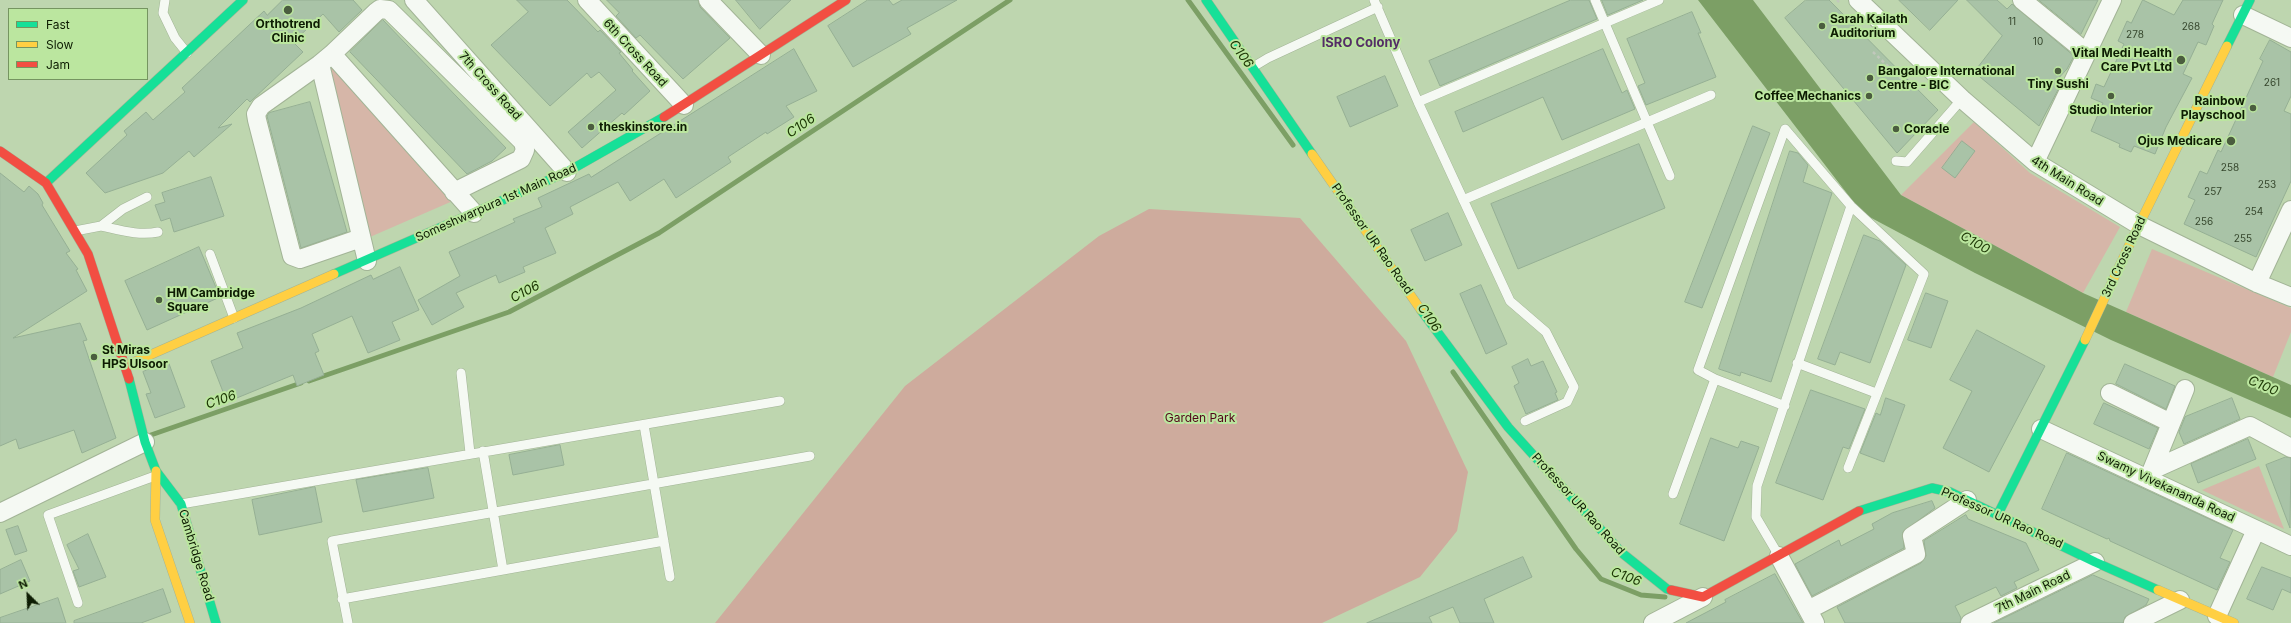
<!DOCTYPE html>
<style>
body{margin:0}
#map{position:relative;width:2291px;height:623px;overflow:hidden;background:#bed6af;font-family:Inter,sans-serif}
canvas{display:block}
.legend{position:absolute;left:8px;top:8px;width:140px;height:72px;box-sizing:border-box;background:#bbe69f;border:1px solid #759560;margin:0;padding:5px 7px;list-style:none;font-size:12px;color:#0d1c02}
.legend li{display:flex;align-items:center;gap:8px;height:20px}
.legend b{width:20px;border:1px solid #759560}
.north{position:absolute;left:8px;top:575px;width:40px;height:40px;-webkit-text-stroke:3px #bbe69f;paint-order:stroke;rotate:336deg;font-size:11px;font-weight:700;line-height:16px;text-align:center;color:#0d1c02}
.north::after{content:'';display:block;margin:auto;width:14px;height:18px;background:#0d1c02;clip-path:polygon(50% 0,100% 100%,50% 72%,0 100%)}
</style>
<div id="map">
<canvas width="2291" height="623"></canvas>
<ul class="legend">
<li><b style="height:5px;background:#16e098"></b>Fast</li>
<li><b style="height:5px;background:#ffcf43"></b>Slow</li>
<li><b style="height:5px;background:#f24e42"></b>Jam</li>
</ul>
<div class="north">N</div>
</div>
<script>
const context = document.querySelector('canvas').getContext('2d');
context.lineJoin = 'round';
function fill(path, color) {
  context.fillStyle = color;
  context.fill(path, 'evenodd');
}
function stroke(path, color, width, dash) {
  context.strokeStyle = color;
  context.lineWidth = width;
  context.lineCap = dash ? 'butt' : 'round';
  context.setLineDash(dash || []);
  context.stroke(path);
}
function drawText(font, color, halo, rows, align = 'center') {
  context.font = font + ' Inter,sans-serif';
  context.lineWidth = 4;
  context.setLineDash([]);
  context.textBaseline = 'middle';
  context.strokeStyle = halo;
  context.fillStyle = color;
  for (const [text, x, y, turn = 0] of rows) {
    context.save();
    context.translate(x, y);
    context.rotate((+turn || 0) * Math.PI / 180);
    context.textAlign = isNaN(turn) ? turn : align;
    if (halo) context.strokeText(text, 0, 0);
    context.fillText(text, 0, 0);
    context.restore();
  }
}
fill(new Path2D(`
 M328,64L455,200L370,237Z
 M1974,122L2030,173L2120,227L2083,293L1901,195Z
 M2152,249L2291,308V332L2273,377L2126,312Z
 M2259,466L2284,529L2202,490Z`), '#d6b6a8');
fill(new Path2D(`
 M1149,209L1300,218L1406,341L1468,472L1457,531L1420,577L1322,623H715L905,386L1099,236Z`), '#ceab9d');
fill(new Path2D(`
 M1698,0H1753L1901,195L2083,293L2291,385V418L2111,340L1975,273L1862,213Z`), '#7c9f65');
stroke(new Path2D(`
 M1188,0L1293,145
 M1453,372L1576,549L1601,579L1641,595L1665,597
 M309,381L509,312L659,233L1010,0
 M148,436L301,383`), '#7c9f65', 5);
const building = new Path2D(`
 M283,0H353L362,10L339,32L323,14L293,42L303,52L250,102L247,99L218,128L232,124L194,157L189,151L163,173L105,193L86,173L127,135L124,131L146,112L153,120L185,92L182,88L264,11L267,15Z
 M517,0H567L598,32L600,30L621,52L619,53L633,70L632,71L650,91L624,115L622,113L582,148L568,132L616,90L599,72L591,78L587,73L550,106L491,45L528,12Z
 M607,0H698L700,7L730,38L683,79L640,35L636,38L616,16L619,13Z
 M736,0H791L760,29Z
 M868,0H889L893,5L902,0H957L907,28L911,34L853,67L828,26Z
 M1571,0H1589L1597,19L1440,86L1429,61Z
 M1602,0H1643L1608,15Z
 M1806,0H1829L1938,110L1897,153L1785,18Z
 M1899,0H1958L1930,30Z
 M1967,0H1997L2007,9L2012,4L2074,56L2067,69L2055,82L2060,86L2039,126L1974,72L2002,36Z
 M2039,0H2098L2081,34Z
 M2143,0L2174,15L2183,0H2223L2212,24L2214,26L2206,45L2198,42L2183,74L2192,78L2166,127L2155,154L2134,146L2131,152L2119,147L2120,144L2091,131L2103,103L2091,98L2096,84L2104,87L2124,44L2118,41L2127,21L2131,23Z
 M1692,12L1701,33H1698L1716,77L1646,105L1638,86L1645,83L1627,39Z
 M383,20L506,148L492,161L467,174L350,52Z
 M2270,40L2291,52V96L2284,111L2291,114V181L2256,257L2184,224L2195,200L2188,197L2200,171L2207,174L2218,150L2221,152L2263,61L2260,59Z
 M794,49L817,91L786,106L794,117L767,134L766,132L728,157L731,162L676,198L664,179L630,201L618,182L570,207L573,214L545,228L556,253L523,267L525,272L499,283L496,275L456,293L464,307L432,325L418,300L460,276L449,252L515,222L513,219L542,207L538,198L589,174L591,177Z
 M1603,49L1622,93L1627,90L1635,109L1562,140L1543,97L1463,132L1455,112Z
 M1385,76L1398,106L1350,127L1337,97Z
 M310,102L347,232L301,248L267,116L269,113Z
 M1753,126L1770,133L1702,308L1685,302Z
 M1962,141L1975,151L1955,178L1942,168Z
 M1639,144L1665,208L1518,269L1491,204Z
 M1790,151L1798,153L1808,165L1803,182L1832,193L1771,382L1741,372L1740,376L1719,369Z
 M0,173L24,192L29,186L38,194L43,203L42,205L70,251L66,253L78,269L76,270L87,291L13,338L80,323L87,340L83,341L116,438L82,453L74,430L19,449L16,439L0,446Z
 M211,177L224,216L174,232L170,218L161,221L155,205L165,202L162,193Z
 M1448,213L1462,245L1425,261L1411,230Z
 M1864,235L1880,241L1906,265L1870,363L1840,352L1835,365L1818,359Z
 M199,247L220,297L147,330L125,281Z
 M400,267L419,310L392,322L400,340L368,353L352,316L312,334L319,351L315,353L324,375L297,386L293,375L227,402L211,361L243,348L237,333L301,308L371,275L373,279Z
 M1481,285L1507,344L1486,354L1460,294Z
 M1926,293L1948,301L1931,348L1908,340Z
 M1977,330L2045,366L1989,472L1943,448L1972,391L1950,380Z
 M1528,359L1531,366L1543,361L1557,392L1555,393L1558,400L1526,414L1514,386L1519,383L1512,367Z
 M168,361L185,407L155,418L146,394L151,393L143,372Z
 M2125,364L2175,386L2166,409L2116,384Z
 M1811,390L1865,409L1849,449L1843,447L1823,500L1776,483Z
 M1886,398L1905,405L1884,462L1860,453L1876,413L1880,415Z
 M2232,398L2240,419L2184,444L2179,432L2185,417Z
 M2104,403L2158,428L2149,449L2094,424Z
 M1711,438L1738,448L1741,441L1759,447L1724,541L1680,524Z
 M2248,439L2256,459L2198,483L2191,464Z
 M560,445L564,465L513,475L509,455Z
 M2067,453L2233,530L2220,558L2230,562L2217,590L2110,541L2109,538L2107,539L2042,509Z
 M2286,457L2291,458L2290,528L2266,465Z
 M428,468L434,498L363,512L356,480Z
 M315,487L322,522L259,535L252,500Z
 M1932,501L1935,508L1903,532L1904,548L1812,596L1795,564L1839,540L1841,546L1874,529L1872,524L1892,513Z
 M1966,515L1968,519L2026,543L2039,570L2014,582L2017,588L2001,596L1996,587L1955,606L1961,618L1960,623H1845L1837,607L1921,563L1926,556L1924,541Z
 M18,526L27,551L15,555L6,530Z
 M88,534L106,577L79,587L73,571L79,569L67,545Z
 M1523,557L1532,577L1484,599L1494,623H1460L1453,607L1429,617L1432,623H1367Z
 M21,560L30,581L0,594V570Z
 M2262,567L2291,578V593L2282,589L2273,610L2247,599Z
 M1775,574L1803,623H1686L1726,602L1725,600Z
 M2093,575L2149,599L2146,605L2125,617L2123,623H1994Z
 M163,589L171,612L141,623H74V621Z
 M58,598L66,623H0V618Z`);
fill(building, '#a9c3a7');
stroke(building, '#95af94', 1);
const lane = new Path2D(`
 M165,0L163,13L175,38L187,53
 M1374,0L1418,102L1510,301L1546,332L1574,387L1567,402L1525,421
 M1595,0L1670,176
 M1253,67L1268,58L1378,7
 M1418,102L1659,0
 M1896,161L1907,162L1962,99
 M1463,200L1711,95
 M101,226C120,230 139,236 158,232
 M75,231L101,226L123,209L147,197
 M210,254L234,318
 M1797,363L1876,393
 M461,373L470,453
 M1785,406L1715,379L1698,370L1785,129L1851,206L1924,274L1848,468
 M644,425L670,577
 M483,451L503,570
 M1673,494L1715,379
 M181,504L780,401
 M1779,556L1756,517L1757,486L1851,206
 M342,599L664,541
 M78,603L48,515L155,476
 M348,623L332,541L810,456`);
const street = new Path2D(`
 M414,0L567,172
 M587,0L684,105
 M708,0L761,55
 M1858,0L1962,99L2035,162L2139,225L2257,283L2291,297
 M2022,0L2087,53
 M2243,15L2291,38
 M332,54L376,12L380,9L389,10L523,142L525,150L521,159L454,192
 M320,64L261,106L256,114L257,120L292,256L300,259L361,238
 M2035,162L2112,0
 M367,261L320,64L332,54L474,213
 M2257,283L2291,210
 M2110,393L2171,423
 M2041,429L2291,546
 M2152,470L2250,426L2291,448
 M2150,475L2185,389
 M0,513L145,442
 M1779,556L1815,623
 M1808,610L1916,554L1912,536L1967,500
 M2217,616L2256,530
 M1653,623L1703,597
 M1970,623L2095,562
 M2133,623L2180,600`);
const fast = new Path2D(`
 M1206,0L1312,154
 M2227,46L2250,0
 M46,183L243,0
 M334,274L567,172L664,117
 M1421,310L1508,427L1622,553L1667,589L1671,590
 M129,379L145,442L156,471L181,504L216,623
 M1859,511L1932,488L1950,492L2095,562L2158,590
 M1998,514L2085,340`);
const slow = new Path2D(`
 M1312,154L1421,310
 M2085,340L2134,235L2227,46
 M125,366L334,274
 M156,471L155,520L190,623
 M2158,590L2234,623`);
const jam = new Path2D(`
 M664,117L846,0
 M0,151L46,183L88,254L129,379
 M1671,590L1703,597L1859,511`);
stroke(lane, '#a2b496', 10);
stroke(street, '#a2b496', 20);
stroke(fast, '#a2b496', 10);
stroke(slow, '#a2b496', 10);
stroke(jam, '#a2b496', 10);
stroke(new Path2D(`
 M1837,0L1841,4
 M1873,52L1910,87L1916,80`), '#c1c8bc', 2.5, [3, 3]);
stroke(lane, '#f5f9f3', 9);
stroke(street, '#f5f9f3', 18);
stroke(fast, '#16e098', 9);
stroke(slow, '#ffcf43', 9);
stroke(jam, '#f24e42', 9);
for (const [x, y, r, color] of [
 [288,10,5,"#4b5d3f"],
 [1822,26,4,"#4b5d3f"],
 [2181,60,5,"#4b5d3f"],
 [2058,71,4,"#4b5d3f"],
 [1870,78,4,"#4b5d3f"],
 [1869,96,4,"#4b5d3f"],
 [2111,96,4,"#4b5d3f"],
 [2253,108,4,"#4b5d3f"],
 [591,127,4,"#4b5d3f"],
 [1896,129,4,"#4b5d3f"],
 [2231,141,5,"#4b5d3f"],
 [159,300,4,"#4b5d3f"],
 [94,357,4,"#4b5d3f"]
]) {
  const dot = new Path2D();
  dot.arc(x, y, r, 0, 2 * Math.PI);
  context.fillStyle = color;
  context.fill(dot);
  stroke(dot, '#bbe69f', 1.5);
}
drawText('10px', '#35462c', null, [
 ["11",2012,22],
 ["268",2191,27],
 ["278",2135,35],
 ["10",2038,42],
 ["261",2272,83],
 ["258",2230,168],
 ["253",2267,185],
 ["257",2213,192],
 ["254",2254,212],
 ["256",2204,222],
 ["255",2243,239]
]);
drawText('bold 12px', '#0d1c02', '#bbe69f', [
 ["Sarah Kailath",1830,19],
 ["Auditorium",1830,33],
 ["Orthotrend",288,24,"center"],
 ["Clinic",288,38,"center"],
 ["Vital Medi Health",2172,53,"right"],
 ["Care Pvt Ltd",2172,67,"right"],
 ["Bangalore International",1878,71],
 ["Centre - BIC",1878,85],
 ["Tiny Sushi",2058,84,"center"],
 ["Coffee Mechanics",1861,96,"right"],
 ["Rainbow",2245,101,"right"],
 ["Playschool",2245,115,"right"],
 ["Studio Interior",2111,110,"center"],
 ["theskinstore.in",599,127],
 ["Coracle",1904,129],
 ["Ojus Medicare",2222,141,"right"],
 ["HM Cambridge",167,293],
 ["Square",167,307],
 ["St Miras",102,350],
 ["HPS Ulsoor",102,364]
], 'left');
drawText('12px', '#0d1c02', '#bbe69f', [
 ["6th Cross Road",635,53,47],
 ["7th Cross Road",490,86,48],
 ["4th Main Road",2067,181,32],
 ["Someshwarpura 1st Main Road",496,203,-24],
 ["Professor UR Rao Road",1372,239,55],
 ["3rd Cross Road",2124,257,-65],
 ["Swamy Vivekananda Road",2166,487,25],
 ["Professor UR Rao Road",1578,504,48],
 ["Professor UR Rao Road",2002,518,24],
 ["Cambridge Road",196,555,73],
 ["7th Main Road",2033,592,-26]
]);
drawText('12px', '#510419', '#bbe69f', [
 ["Garden Park",1200,418]
]);
drawText('bold 13px', '#542e66', '#bbe69f', [
 ["ISRO Colony",1361,43]
]);
drawText('italic 13px', '#1b3503', '#bbe69f', [
 ["C106",1241,54,54],
 ["C106",801,126,-34],
 ["C100",1975,243,30],
 ["C106",525,292,-28],
 ["C106",1429,318,55],
 ["C100",2263,386,23],
 ["C106",221,400,-19],
 ["C106",1626,577,20]
]);
</script>
